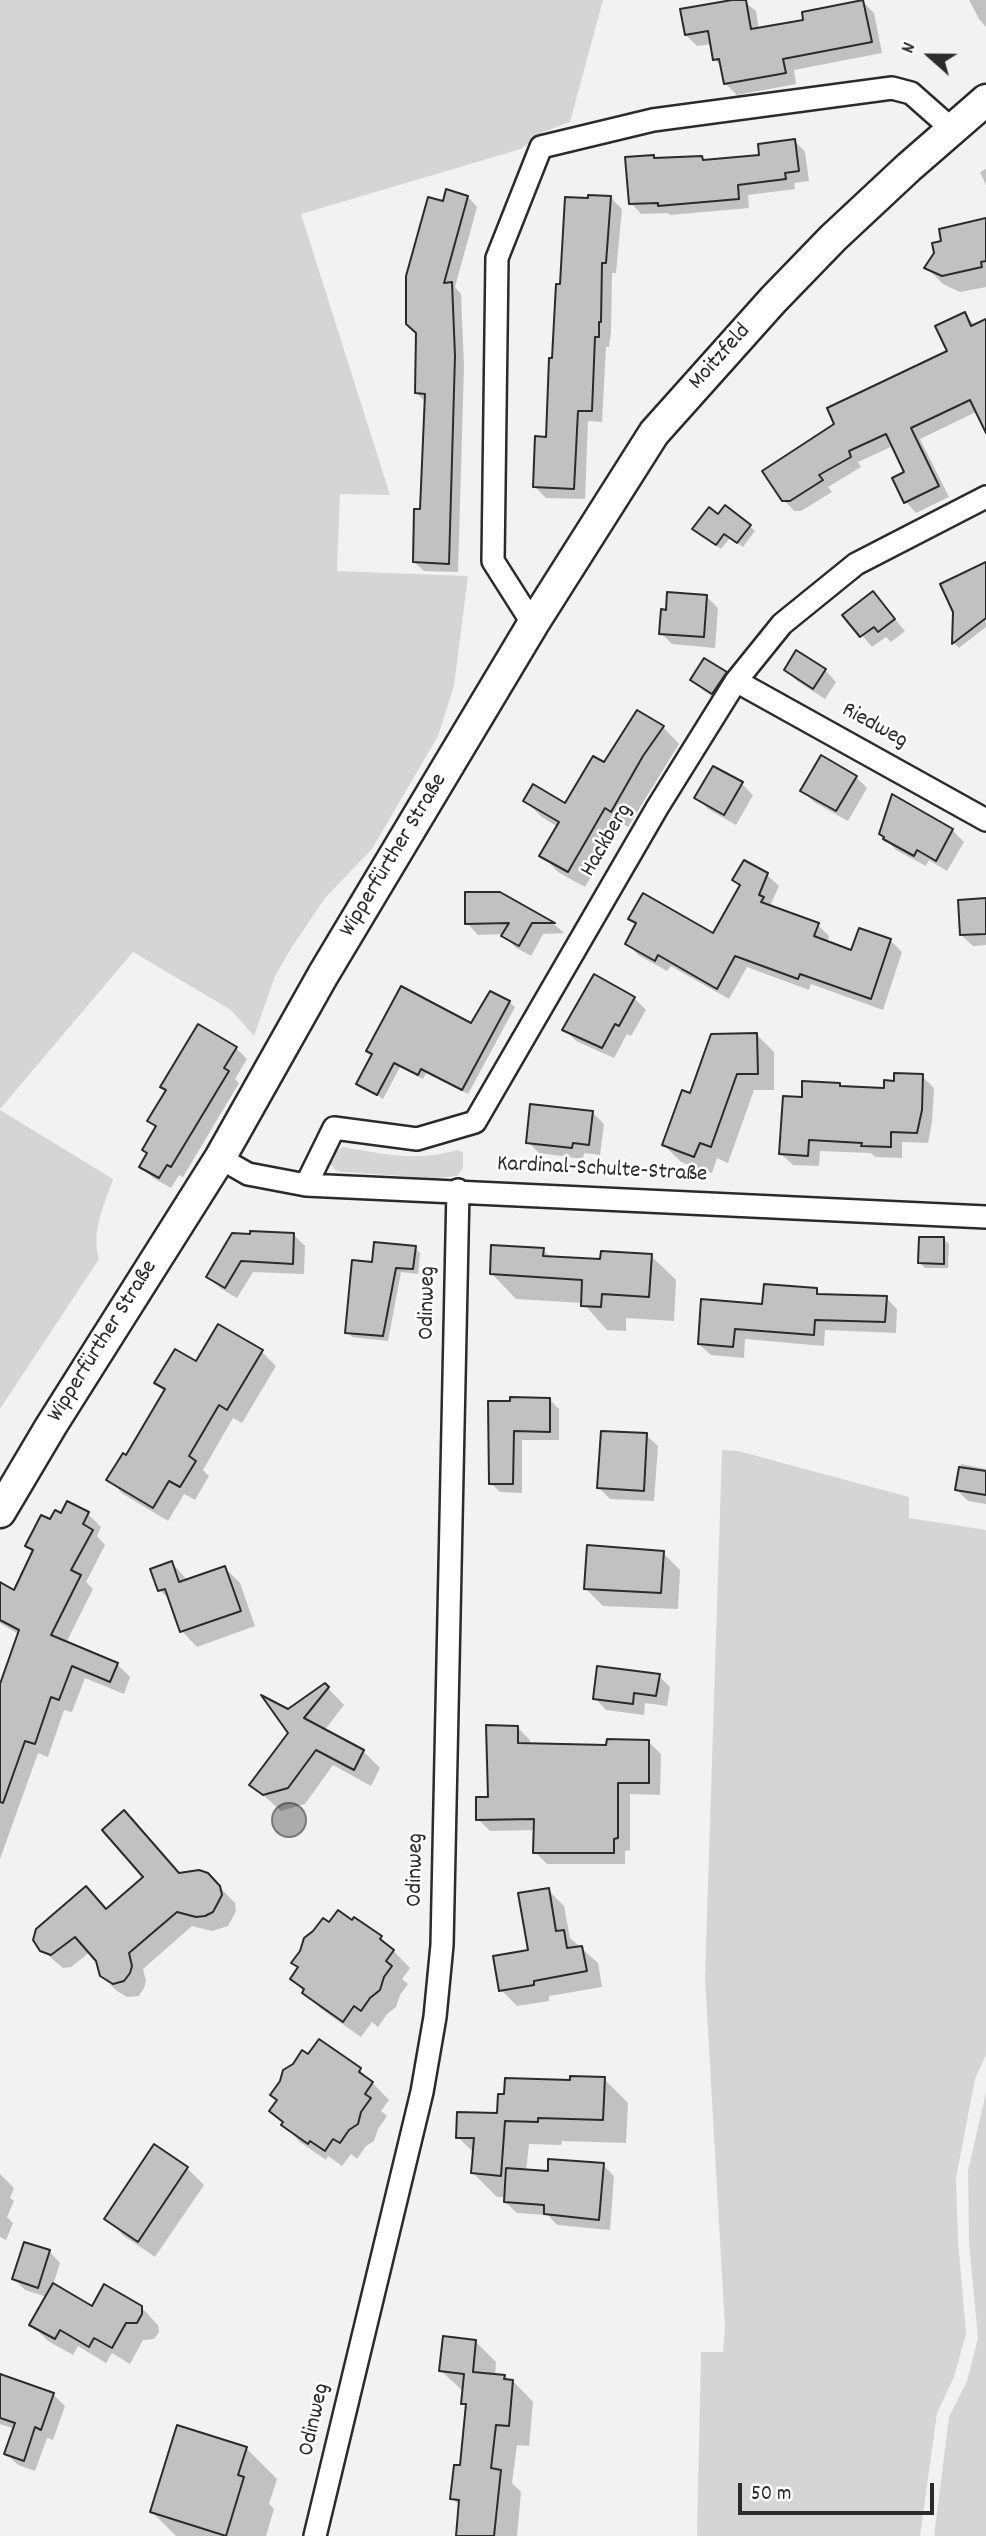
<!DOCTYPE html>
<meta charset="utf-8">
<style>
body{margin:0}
#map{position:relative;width:986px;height:2536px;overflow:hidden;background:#f2f2f2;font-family:Dekko,sans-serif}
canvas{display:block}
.north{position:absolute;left:895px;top:21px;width:70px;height:70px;-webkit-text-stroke:5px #fff;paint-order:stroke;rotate:291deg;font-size:19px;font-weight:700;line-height:28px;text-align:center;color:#2b2b2b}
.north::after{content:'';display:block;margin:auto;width:24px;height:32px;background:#2b2b2b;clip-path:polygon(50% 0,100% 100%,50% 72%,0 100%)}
.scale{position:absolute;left:738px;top:2483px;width:196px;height:32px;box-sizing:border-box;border:4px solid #2b2b2b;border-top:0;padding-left:9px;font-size:21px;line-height:24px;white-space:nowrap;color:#2b2b2b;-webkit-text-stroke:5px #fff;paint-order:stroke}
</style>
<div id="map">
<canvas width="986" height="2536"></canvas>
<div class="north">N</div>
<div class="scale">50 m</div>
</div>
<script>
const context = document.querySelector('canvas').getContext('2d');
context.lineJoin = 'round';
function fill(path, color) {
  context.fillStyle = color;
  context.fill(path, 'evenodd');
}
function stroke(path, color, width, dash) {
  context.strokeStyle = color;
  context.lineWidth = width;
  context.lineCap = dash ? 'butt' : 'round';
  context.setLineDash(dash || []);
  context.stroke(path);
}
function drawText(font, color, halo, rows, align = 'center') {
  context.font = font + ' Dekko,sans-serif';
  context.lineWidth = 5;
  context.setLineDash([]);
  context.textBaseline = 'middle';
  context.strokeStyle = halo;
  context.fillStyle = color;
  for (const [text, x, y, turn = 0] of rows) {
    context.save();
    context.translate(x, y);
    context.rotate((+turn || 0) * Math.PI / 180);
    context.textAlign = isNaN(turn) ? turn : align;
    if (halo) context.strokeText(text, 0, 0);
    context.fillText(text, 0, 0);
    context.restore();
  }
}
fill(new Path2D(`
 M0,0H603L570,122L543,132L521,149L301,214L390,495L340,494L337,571L468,576L454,686L438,736L372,849L325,898L292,947L275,976L254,1036L231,1010L133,952L0,1109Z
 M0,1110L113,1179C104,1206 91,1231 99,1259L0,1409Z
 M343,1147C382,1154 419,1162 457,1150L463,1152V1168L457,1176L435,1178L342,1172L335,1170L329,1161L332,1153Z
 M722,1450L738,1451L909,1497V1518L986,1530V2055L975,2079L956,2178L958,2240L966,2334L954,2377L937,2413L920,2536H697L701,2352H723L725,2328L705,1978Z
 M986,2092V2536H934L949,2417L967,2381L978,2338L969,2243L968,2171Z`), '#d5d5d5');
const water = new Path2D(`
 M272 1820a17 17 0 1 1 34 0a17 17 0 1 1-34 0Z`);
fill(water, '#ababab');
stroke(water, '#787878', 2);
fill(new Path2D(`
 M742,0L756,11L759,30L805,21L863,2L874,13L882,53L794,70L796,84L737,95L725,83L723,67L714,59L712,44L697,46L686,35Z
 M969,0H986V27L979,19Z
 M795,141L805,152L809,181L794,183L795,189L748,195L749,208L670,215L668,213L641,214L631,203L653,156L657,160L702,158L705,162L761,156Z
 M986,169V185L980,172Z
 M468,197L477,207L455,287L461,294L464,366L458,572L424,571L414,562L422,511L426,402L416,393L444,203Z
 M611,198L622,209L616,273H612L611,332L609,347H606L602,422L588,421L585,499L546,498L535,487L548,438L562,286Z
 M986,229V287L960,292L943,284L926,267L943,242Z
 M965,315L976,326L986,321V419L978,411L920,439L949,497L916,513L906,502V473L893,446L858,462L861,467L828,487L832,492L801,511H794L784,500L949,351Z
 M718,517L750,526L755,531L743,547L730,538L721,549L694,529Z
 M986,564V627L959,648L954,643L955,612Z
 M873,593L905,631L891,642L886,637L872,647L845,615Z
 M707,597L718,608L715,648L672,644L661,633Z
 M786,670H825L836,682L825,699L797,681Z
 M725,673L737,684L724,704L704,691L692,680Z
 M663,727L679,744L628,827L622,823L585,887L558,872L542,855L558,827L542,817L525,801L566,805L605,765Z
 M856,777L867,788L848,821L814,802L802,790Z
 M742,784L753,795L736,825L708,809L697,798Z
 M952,830L964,842L947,871L929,860L926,866L896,850L885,838Z
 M767,875L779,886L770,906L818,925L829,936L827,943L852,952L890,940L902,952L883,1010L811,984L809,990L747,967L729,999L671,966L667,971L638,955L627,943L637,925L631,919L714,935L741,887L735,880Z
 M500,894L554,924L564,933L543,934L531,956L515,947L504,936L505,934L478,935L467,923Z
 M986,900V945L973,946L961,935Z
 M595,976L634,998L646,1010L631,1036L627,1034L614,1058L576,1041L565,1030Z
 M509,1002L515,1007L468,1094L426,1073L423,1079L400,1067L383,1099L358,1083L373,1056L369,1051L472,1026Z
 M757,1035L774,1052V1090H754L728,1163L717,1158L712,1173L681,1162L664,1145L691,1095Z
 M236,1048L247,1059L235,1079L239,1083L183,1177L179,1175L171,1188L153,1178L141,1166L149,1154L156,1129L149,1121L167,1091L162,1087Z
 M922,1076L934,1088L932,1122L928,1143L902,1142V1158L875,1157L871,1153L820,1151L819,1166L793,1165L781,1154L803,1099L839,1084L843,1088L886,1090L895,1082Z
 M592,1112L604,1124L600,1155L584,1153L583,1159L539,1153L528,1142Z
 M293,1234L305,1246L304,1274L253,1272L237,1298L220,1288L208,1277Z
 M944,1239L949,1244L948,1268H925L920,1263Z
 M415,1248L420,1253L418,1274L401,1272L388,1341L352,1337L347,1332L373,1264Z
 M543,1250L551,1258L602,1261L651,1256L676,1280L674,1321L626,1318V1331L607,1330L583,1303L516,1299L492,1274Z
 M816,1290L822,1296L886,1298L897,1309L896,1333L825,1330L824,1346L745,1339L744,1358L711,1355L699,1344L764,1306Z
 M262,1352L276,1366L242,1423L233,1418L203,1470L209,1476L195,1500L184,1494L168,1521L123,1494L109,1480L127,1457L165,1392L156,1383L197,1364Z
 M549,1399L559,1409V1440H522V1493L500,1492L491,1483L490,1403Z
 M646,1435L658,1446L654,1501L610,1499L599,1488Z
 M961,1464L986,1469V1504L968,1501L957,1490Z
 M88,1514L101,1527L97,1536L105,1545L86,1582L93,1589L66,1643L117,1664L130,1677L124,1694L85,1678L72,1712L64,1710L48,1757L38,1753L0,1859V1681L3,1682L20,1635L0,1623V1597L14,1592L34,1553L27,1545L50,1522L61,1516Z
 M663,1553L680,1570L678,1609L603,1606L586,1589Z
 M172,1563L188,1581L225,1568L240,1583L255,1626L197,1647L182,1631L171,1601L160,1590Z
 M659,1676L670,1687L667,1706L645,1703L644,1715L606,1710L595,1698Z
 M325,1685L344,1705L324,1731L363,1751L380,1768L371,1786L333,1765L305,1804L281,1811L252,1785Z
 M518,1728L530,1740V1745L608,1747L649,1742L661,1754L660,1795L630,1794V1850L625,1851V1864H547L535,1852L536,1830L490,1831L478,1819L490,1799Z
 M207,1874L235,1903L236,1911L228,1926L212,1931L192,1926L143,1969L146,1981L144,1988L139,1996L127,1997L117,1991L101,1976L97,1960L90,1952L71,1967L63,1968L38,1947L180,1875Z
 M548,1890L564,1906L570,1938L598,1963L602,1987L549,1996V2001L517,2006L501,1990L530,1951Z
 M381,1938L410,1968L402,1979L408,1984L400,1995L396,2007L387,2014L378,2027L372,2022L361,2037L321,2009L292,1979Z
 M360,2070L389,2100L381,2111L387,2116L378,2129L374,2141L366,2146L357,2159L351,2154L342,2166L328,2156L326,2160L300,2142L271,2111Z
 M604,2079L628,2103L626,2143L562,2141L561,2145L529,2144L526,2171L549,2173L603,2165L614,2176L610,2230L557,2225L548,2215L517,2213L505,2202L506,2197H497L473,2173L475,2154L458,2137L498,2115L571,2082Z
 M187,2168L204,2185L155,2257L124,2236L107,2219Z
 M0,2174L14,2188L10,2198L14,2201L7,2217L13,2223L6,2240L0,2237Z
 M49,2251L60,2263L53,2285L92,2308L141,2307L158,2325L159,2332L154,2339L143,2340L130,2364L112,2353L106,2363L78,2346L73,2355L48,2341L31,2324L47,2297L25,2290L14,2279Z
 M476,2342L496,2362L495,2376H504L513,2381L533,2402L529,2446L517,2445L512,2483L521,2492L517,2536H457L460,2506L452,2498L462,2467L467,2408L463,2403L464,2392L441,2371Z
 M0,2378L53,2394L65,2406L53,2440L47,2438L35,2471L18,2465L6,2453L15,2429L0,2424Z
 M246,2448L277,2479L269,2504L274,2509L266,2536H176L152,2512Z`), '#0003');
const building = new Path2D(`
 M732,0H746L751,29L803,20L802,12L863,0L872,42L783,59L786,73L724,84L719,59L713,60L708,31L685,35L680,9Z
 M795,139L799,171L785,173L786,179L738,185L739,199L658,206V203L629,204L625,157L654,155V158L702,156L703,160L759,155L758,144Z
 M446,189L468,196L444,283L452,282L455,356L449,564L413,562L414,509H420L425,394L415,393L416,333L406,324V276L428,197L443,201Z
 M588,195L611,196L606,263H602L601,322H599V337H595L592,411H578L574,489L533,487L535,436L546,437L549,358H552L556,284H560L565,197L588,198Z
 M986,218V261L981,262L982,267L942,276L924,268L934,253L932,243L941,241L939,229Z
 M965,312L971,326L986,319V433L970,400L911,428L939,486L904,503L892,478L904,472L886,434L849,451L851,457L819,475L823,480L790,501H782L762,471L834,424L827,408L947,351L935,326Z
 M725,505L751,525L737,543L724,534L716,545L692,529L709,507L718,514Z
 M986,562V618L952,644L953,612L940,584Z
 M873,591L895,619L878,632L874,627L860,637L842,615Z
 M667,592L707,595L704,637L659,634L661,609L666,610Z
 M796,650L826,669L813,689L784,670Z
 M704,658L727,672L712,694L690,680Z
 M637,710L664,726L643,756L611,812L605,808L568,872L539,856L559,822L523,801L533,784L565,803L593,756L604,762Z
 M821,755L857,776L836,811L800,791Z
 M713,766L743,782L724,815L694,798Z
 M892,794L953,829L936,861L917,850L914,856L883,839L884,837L879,834Z
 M744,860L768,873L759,895L764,897L761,902L819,923L814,936L851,950L859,928L891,939L871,999L800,974L798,979L735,956L717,989L658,955L655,961L625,944L636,923L628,919L643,893L713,933L740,885L732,880Z
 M465,892H500L555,923H532L519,946L501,936L509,923L465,924Z
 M986,898V934L960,935L958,900Z
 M594,974L635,997L619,1026L615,1024L602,1048L562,1030Z
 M401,986L471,1023L490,991L510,1001L462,1090L421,1069L418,1075L394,1063L377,1095L356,1084L372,1054L366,1051Z
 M198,1024L237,1047L224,1068L229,1071L171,1167L167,1165L159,1178L139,1167L147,1153L142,1150L156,1126L147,1121L166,1090L160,1087Z
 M757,1033L758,1074H737L711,1147L700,1143L694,1157L662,1145L682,1090L690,1093L711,1034Z
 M894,1073L923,1074L922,1110L917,1133L891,1132V1147L861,1146L862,1143L809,1140L808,1156L779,1154L783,1096L802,1097V1081L840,1083V1086L884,1088V1080L894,1081Z
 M530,1104L593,1111L589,1145L573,1143L572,1148L526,1143Z
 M250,1231L294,1233L293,1264L241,1261L225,1288L206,1277L232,1233L250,1234Z
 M919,1237H944V1264L918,1263Z
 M374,1242L416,1246L413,1269L396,1268L383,1336L345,1333L352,1260L372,1262Z
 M491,1245L544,1248L543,1256L600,1259L601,1251L652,1254L649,1297L602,1294L601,1307L581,1306L582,1280L490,1274Z
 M764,1284L817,1288V1294L887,1296L885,1322L815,1320L814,1335L735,1329L733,1347L698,1344L701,1299L762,1304Z
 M218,1324L263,1350L227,1410L219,1405L189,1456L196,1461L180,1487L169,1481L153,1508L106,1480L123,1453L126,1455L165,1389L154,1383L175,1349L196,1361Z
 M510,1397L550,1398V1432L514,1431L513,1484H489L488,1401H510Z
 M601,1431L647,1433L644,1491L597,1488Z
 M959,1467L986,1471V1495L955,1490Z
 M67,1501L89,1512L83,1524L93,1530L71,1570L81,1575L51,1635L118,1663L110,1682L72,1666L59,1700L51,1697L35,1744L25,1741L3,1803L0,1802V1684L19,1630L0,1620V1582L14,1590L33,1550L25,1546L41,1515L50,1519L55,1510L61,1513Z
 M587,1545L664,1551L661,1593L584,1589Z
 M172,1561L179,1582L225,1566L241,1611L180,1632L165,1589L158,1591L150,1569Z
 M597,1666L660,1674L656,1696L634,1693L633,1704L593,1699Z
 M325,1683L329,1687L304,1718L364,1750L354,1770L316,1750L288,1788L263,1795L249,1785L288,1733L261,1695L288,1709Z
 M486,1725L518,1726V1743L606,1745L607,1739L649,1740V1783H618V1838L614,1839V1853H533L534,1819L476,1820V1797H488Z
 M124,1810L179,1873L199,1870L208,1873L220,1886L222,1895L213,1912L205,1916L196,1917L177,1912L129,1953L132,1966L130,1973L124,1981L113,1984L100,1976L96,1961L75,1937L51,1955L40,1951L33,1940L36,1929L86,1886L106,1909L143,1877L102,1830Z
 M549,1888L556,1931L564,1930L567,1948L582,1946L587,1971L534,1981V1985L499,1991L493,1956L528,1950L518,1893Z
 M338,1910L352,1920L354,1917L382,1936L380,1939L394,1950L386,1961L392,1966L384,1977L380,1990L370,1998L361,2011L354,2006L343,2022L302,1993L304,1989L290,1979L298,1967L291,1963L300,1951L304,1938L313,1931L323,1918L329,1922Z
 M319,2039L361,2068L359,2072L373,2082L365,2094L371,2098L361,2112L358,2124L349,2130L340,2143L333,2139L325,2151L310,2141L308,2144L281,2125L283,2122L269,2111L277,2100L270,2095L280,2081L283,2070L293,2064L302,2050L308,2054Z
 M570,2076L605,2077L603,2120L538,2118V2122L505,2121L501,2176L471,2173L474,2138H456L457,2112L497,2113L498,2094H504L505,2078L570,2080Z
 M154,2144L188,2167L138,2242L104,2219Z
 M548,2159L604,2163L599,2220L544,2214V2205L504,2202L506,2168L548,2171Z
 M24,2242L50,2250L38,2288L12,2279Z
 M53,2283L92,2306L104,2284L142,2306V2314L137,2323H126L112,2348L94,2338L89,2347L60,2330L55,2339L29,2325Z
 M443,2336L476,2340L473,2372L505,2375L504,2379L513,2380L509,2426L496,2425L491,2468L501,2470L494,2536H456L459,2500L450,2499L454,2465H460L466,2404H461L464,2374L439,2371Z
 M0,2374L54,2393L41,2430L35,2427L24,2461L4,2454L15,2423L0,2418Z
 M177,2425L247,2447L238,2475L244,2477L226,2536L150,2512Z`);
fill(building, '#c1c1c1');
stroke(building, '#2b2b2b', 2);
const minor = new Path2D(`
 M533,624L493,561L497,258L541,147L653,120L892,88L911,93L954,131
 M736,681L986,820
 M220,1158L248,1174L306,1185L986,1217
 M306,1185L334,1128L417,1139L475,1122L657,808L736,681L782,624L856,564L986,497
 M315,2536L422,2092L435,2017L442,1945L458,1190`);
const secondary = new Path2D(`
 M0,1512L51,1426L220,1158L323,975L533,624L654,433L773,300L833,238L909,167L986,100`);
stroke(minor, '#2b2b2b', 26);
stroke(secondary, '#2b2b2b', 35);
stroke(minor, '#fff', 21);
stroke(secondary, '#fff', 30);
drawText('23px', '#2b2b2b', '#fff', [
 ["Moitzfeld",721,358,-48],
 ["Riedweg",874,727,29],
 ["Hackberg",608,841,-60],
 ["Wipperfürther Straße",395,856,-59],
 ["Kardinal-Schulte-Straße",602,1171,3],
 ["Odinweg",429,1303,-89],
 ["Wipperfürther Straße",104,1342,-58],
 ["Odinweg",417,1870,-89],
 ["Odinweg",316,2420,-77]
]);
</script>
